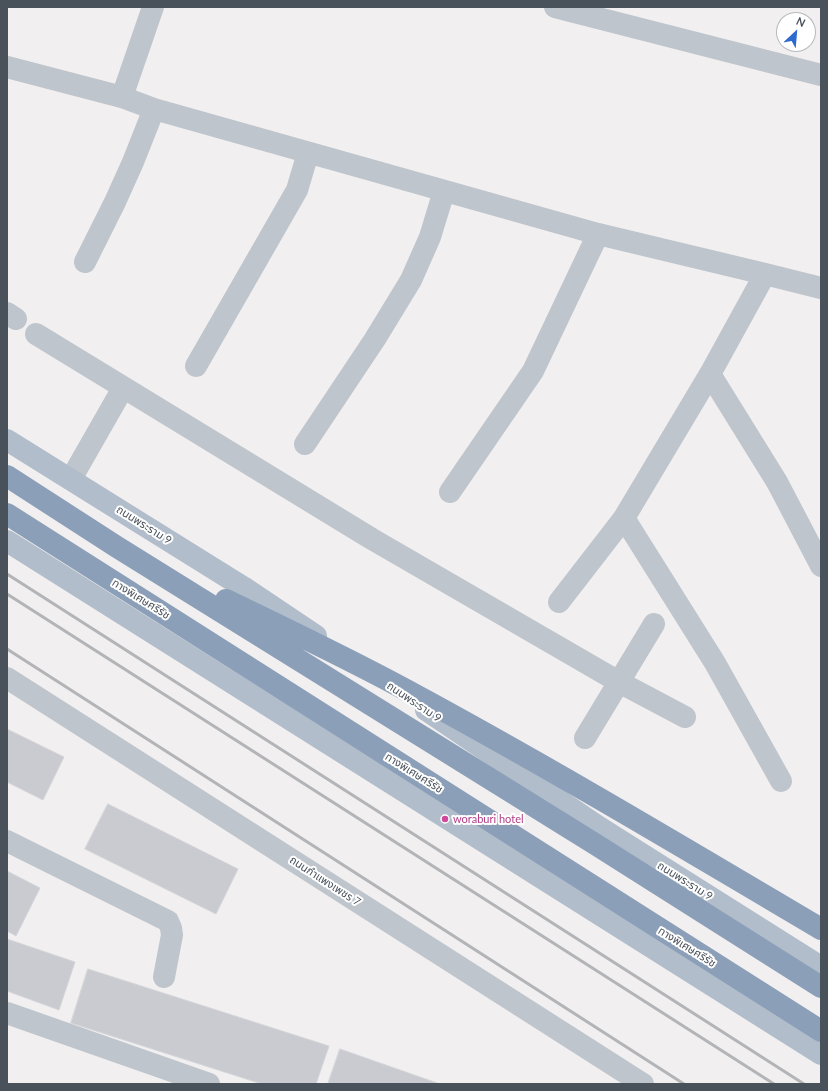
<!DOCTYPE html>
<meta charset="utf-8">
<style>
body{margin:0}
#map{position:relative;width:828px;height:1091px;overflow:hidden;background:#f1efef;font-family:Lato,sans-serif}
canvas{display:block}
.frame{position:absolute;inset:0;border:8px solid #49515a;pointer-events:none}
.north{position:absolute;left:776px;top:12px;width:40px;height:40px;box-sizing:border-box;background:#fff;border:1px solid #b6b9bd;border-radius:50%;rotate:26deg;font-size:11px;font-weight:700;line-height:16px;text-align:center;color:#49515a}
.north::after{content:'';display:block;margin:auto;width:14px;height:18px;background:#2d6bcd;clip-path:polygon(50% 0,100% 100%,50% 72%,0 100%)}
</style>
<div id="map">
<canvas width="828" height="1091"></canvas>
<div class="frame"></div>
<div class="north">N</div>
</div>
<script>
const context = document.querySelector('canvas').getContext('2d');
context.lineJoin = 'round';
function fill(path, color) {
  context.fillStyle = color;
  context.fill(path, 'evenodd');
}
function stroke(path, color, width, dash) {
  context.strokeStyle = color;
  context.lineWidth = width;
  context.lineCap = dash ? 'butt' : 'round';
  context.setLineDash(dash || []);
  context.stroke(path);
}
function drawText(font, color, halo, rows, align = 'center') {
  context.font = font + ' Lato,"Noto Sans Thai",sans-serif';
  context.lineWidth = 4;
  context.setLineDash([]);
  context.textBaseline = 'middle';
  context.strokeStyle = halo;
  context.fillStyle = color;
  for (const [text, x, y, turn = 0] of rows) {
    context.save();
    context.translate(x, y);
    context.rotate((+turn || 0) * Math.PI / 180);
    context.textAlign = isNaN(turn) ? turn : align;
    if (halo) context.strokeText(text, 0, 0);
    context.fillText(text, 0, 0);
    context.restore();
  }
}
const building = new Path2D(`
 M7,729L64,757L43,800L7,782Z
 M108,804L238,869L216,914L85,849Z
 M7,871L40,888L16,936L7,931Z
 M7,939L75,962L59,1010L7,991Z
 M88,969L329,1046L316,1084H262L71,1023Z
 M340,1049L440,1084H328Z`);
fill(building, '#c9cbd1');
stroke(building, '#d3d5d9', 1);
stroke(new Path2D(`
 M555,7L821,75
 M7,67L122,97L154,109L598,234L765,274L821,288
 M122,97L153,7
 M85,262L115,202L133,162L154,109
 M7,313L16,319
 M36,334L372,539L619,682L685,717
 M196,366L297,190L308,153
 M710,374L777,482L821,566
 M305,444L375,339L411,280L430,237L444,191
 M71,479L123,388
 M450,492L533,371L598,234
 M624,518L715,663L781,781
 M559,602L624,518L710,374L765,274
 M7,678L643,1084
 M585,738L654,624
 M7,841L168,921L171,928L172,935L164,977
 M7,1013L209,1084`), '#bfc5cc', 22);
stroke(new Path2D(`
 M7,440L243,587L316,636
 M7,541L821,1054
 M426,710L599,827L821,967`), '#b1bdca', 22);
stroke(new Path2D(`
 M7,476L117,547L595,844L821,987
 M7,514L821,1031
 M226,600C286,629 347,658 406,690C547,766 684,848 821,929`), '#8c9fb8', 22);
stroke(new Path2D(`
 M7,574L804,1084
 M7,594L774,1084
 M7,649L684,1084`), '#b2b4b8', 3);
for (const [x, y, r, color] of [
 [445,819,4,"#d1479c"]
]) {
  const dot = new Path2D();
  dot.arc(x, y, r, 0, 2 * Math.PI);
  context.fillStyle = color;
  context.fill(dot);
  stroke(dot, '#fff', 1.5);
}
drawText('11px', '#49515a', '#fff', [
 ["ถนนพระราม 9",144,525,32],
 ["ทางพิเศษศรีรัช",141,599,32],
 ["ถนนพระราม 9",414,702,34],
 ["ทางพิเศษศรีรัช",414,773,32],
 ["ถนนกำแพงเพชร 7",325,881,33],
 ["ถนนพระราม 9",685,881,32],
 ["ทางพิเศษศรีรัช",687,947,32]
]);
drawText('11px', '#b23c85', '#fff', [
 ["woraburi hotel",453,819]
], 'left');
</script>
